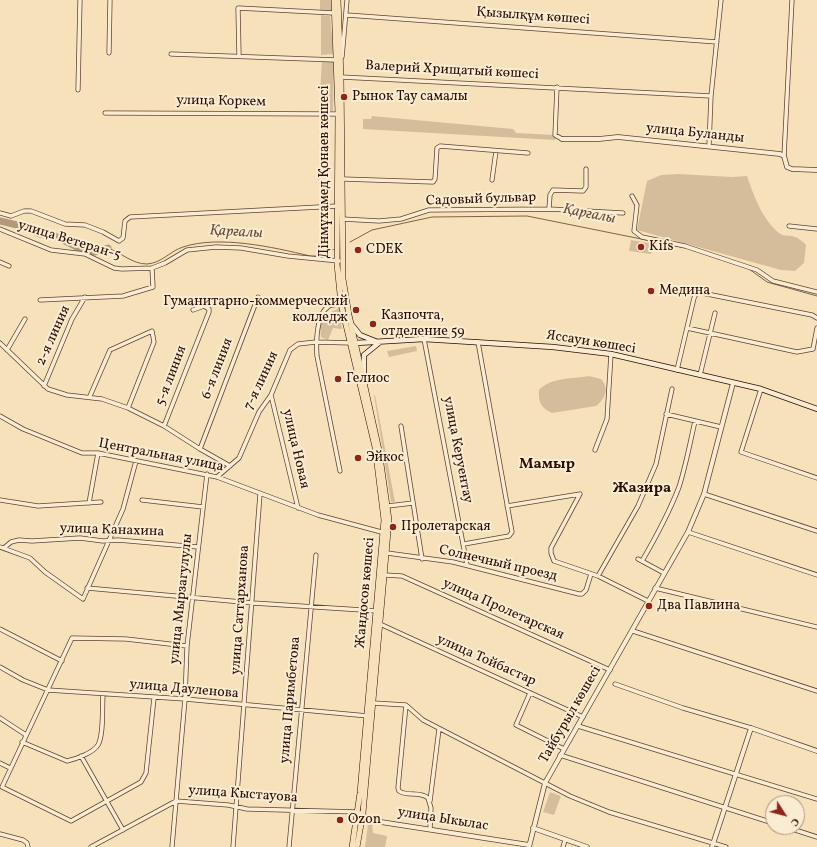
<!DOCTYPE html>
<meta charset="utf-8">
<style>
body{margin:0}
#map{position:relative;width:817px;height:847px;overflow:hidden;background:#f7e1ba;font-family:Vollkorn,serif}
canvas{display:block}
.north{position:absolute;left:765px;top:795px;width:40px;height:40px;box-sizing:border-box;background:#faecd2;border:1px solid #a9937f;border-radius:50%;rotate:126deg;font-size:11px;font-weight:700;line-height:16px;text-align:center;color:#2f0d02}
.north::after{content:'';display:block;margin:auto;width:14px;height:18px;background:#8f2418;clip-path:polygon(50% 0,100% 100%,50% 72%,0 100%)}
</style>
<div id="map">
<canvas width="817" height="847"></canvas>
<div class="north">С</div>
</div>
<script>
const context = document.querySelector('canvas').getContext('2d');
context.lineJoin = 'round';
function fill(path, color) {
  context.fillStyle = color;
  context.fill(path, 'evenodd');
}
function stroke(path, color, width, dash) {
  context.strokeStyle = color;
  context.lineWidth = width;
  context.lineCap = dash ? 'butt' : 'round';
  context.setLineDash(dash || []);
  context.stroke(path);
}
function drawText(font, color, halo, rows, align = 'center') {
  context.font = font + ' Vollkorn,serif';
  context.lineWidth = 4;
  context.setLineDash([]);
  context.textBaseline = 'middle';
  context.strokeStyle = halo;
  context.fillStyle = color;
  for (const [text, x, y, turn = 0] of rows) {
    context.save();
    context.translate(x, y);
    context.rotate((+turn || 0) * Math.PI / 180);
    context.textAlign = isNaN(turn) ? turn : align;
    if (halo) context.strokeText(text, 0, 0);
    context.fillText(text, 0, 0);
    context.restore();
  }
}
fill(new Path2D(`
 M320,0H331V12H320Z
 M321,15L330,16L334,54L321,55Z
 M322,59L334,60L333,111L319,112Z
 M372,116L513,129L516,133L555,135L556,137L555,140L363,129V119H371Z
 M678,174L732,177L747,176C754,196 762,219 779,233C788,239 793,231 806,245L804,263L795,271L781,270L637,230L647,181L661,175Z
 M631,240L654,244L651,254L629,251Z
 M339,308L342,329L333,328L328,340L321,337L320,327L324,317L329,319L331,312Z
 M416,346L417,351L389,357L387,351Z
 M589,376L601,379C610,389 605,399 596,406L552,413C541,408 538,402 539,390C551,377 573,379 589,376Z
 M374,395H375L395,502H391Z
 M550,792L561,796L554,815L543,812Z
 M372,824L373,833L387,836L385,847H365L368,825Z`), '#d5bd9b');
stroke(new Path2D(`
 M350,242L372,230L432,217L527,216L686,248
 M108,248C122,253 132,264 147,264C162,263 170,251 183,247C219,235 273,247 310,256H317L335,249
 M749,269L767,282L817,296`), '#7e614b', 1);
stroke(new Path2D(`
 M0,221L21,226L40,234L55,236L79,248L95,252L108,248`), '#b3997b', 7);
const minor = new Path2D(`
 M347,15L717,42
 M109,53L110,0
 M171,54L336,60
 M239,55L238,8L334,13
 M342,57L347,0
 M341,77L711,96
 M557,87L555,135L562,139
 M78,90L80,0
 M105,113L338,114
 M709,146L711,96L721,0
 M784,156L792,0
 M586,169V187L583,191L553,190L550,195L549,209L623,213
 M343,179L433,182L435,179L437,148L440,146L528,153
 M492,180L496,151
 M632,196L637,205L634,231L642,237L685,246L757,270L773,281L817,292
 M0,213L11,216L24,211H31L65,224L85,225L103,232L119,241L123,238L125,221L130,217L338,206
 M342,219L379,221L401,219L429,210L549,209
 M789,226L817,229
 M0,229L51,250L85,254L114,268L122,269L152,268L165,263L187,250L216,247L241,248L288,256L339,261
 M0,262L9,266
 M40,300L123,296L153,287L152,268
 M687,328L797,352L813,349
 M424,339L467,565
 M0,343L48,389L67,395L102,399L128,408L164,426L200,449L230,466
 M813,349L817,328
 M7,350L25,319
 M677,370L694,298L697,292L812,315L817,318
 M700,375L715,313
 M44,386L72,319L85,297
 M761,389L741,452L817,478
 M271,395L298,508
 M90,396L110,350L152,331L154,342L128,408
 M666,414L721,427
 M0,416L23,429L82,453H98L217,477L318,515L385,533
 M164,426L209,312V309L204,306L193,310
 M401,426L422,559
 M200,449L258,297
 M595,450L607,419L611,354
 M340,471L317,356C316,343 316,314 329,306C332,304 338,305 341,304
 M217,477L239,458L259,412L271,395L290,350L298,344L316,342L352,343
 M580,494L551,548V553L554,561L598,576L648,601
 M704,494L817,531
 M0,500L38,506L101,502
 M142,500L203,507
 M89,503L98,453
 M388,506L413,503
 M507,506L580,494
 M688,532L817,575
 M464,544L509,536L512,532L478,342
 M0,547L30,558L45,572L83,599L123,509L136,461
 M4,548L11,542L19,540L32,541L80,538L103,541L118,540L198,547
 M387,553L453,562L579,594H582L586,590L591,574
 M638,559L664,573
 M642,561C656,537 669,513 679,487C686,465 690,443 695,421
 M385,575L402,576L610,670
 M598,576L638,506L656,464L672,389
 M87,588L253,603L378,611
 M655,588L817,627
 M380,624L583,717
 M0,629L62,661
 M633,631L817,691
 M0,667L23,680L48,690L185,699L368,716
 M615,684L683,708L751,728
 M530,693L516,725L564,749
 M154,698L146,773L141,782L71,821L2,787L72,638L126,639L187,646
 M373,703L406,705L423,720L570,796L609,812L726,847
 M406,705L398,788L399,791C408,797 420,791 428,798L431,808L430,829
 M0,718L26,735
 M578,726L817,799
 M22,742L67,761C76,759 93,753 98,745C104,735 102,706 103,694
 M560,755L773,823
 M81,756L123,830
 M0,763L10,768
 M430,801L439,729
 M786,827L817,837
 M0,834L23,840L27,843L28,847
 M91,847L176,801L228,805L247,809L358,812
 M172,847L185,699L187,646L207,474
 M233,847L260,494
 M289,847L316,555
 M563,847L565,840`);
const tertiary = new Path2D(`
 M562,139H599L618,137L780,154L784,156L787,167L792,169L817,170
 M361,813L368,820L529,845
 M533,828L587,847
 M529,847L545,783L688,532L704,494L733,383
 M712,847L751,728L817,751`);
const secondary = new Path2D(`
 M352,325L360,335L375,341
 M356,343L424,339L553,347L611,354L761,389L817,409
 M364,377V355L380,342`);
const primary = new Path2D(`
 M334,0L338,114L337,264L341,304L375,447L384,520L360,793L352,847
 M338,0L341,77L343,279L349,315L379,450L389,520L363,813L357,847`);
stroke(minor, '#614230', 5);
stroke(tertiary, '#614230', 5.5);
stroke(secondary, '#2f0d02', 6);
stroke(primary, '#2f0d02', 6);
stroke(minor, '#faecd2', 3.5);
stroke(tertiary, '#faecd2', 4);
stroke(secondary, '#faecd2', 4.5);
stroke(primary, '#f7e1ba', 5);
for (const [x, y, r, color] of [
 [344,97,4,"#8f2418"],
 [641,247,4,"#8f2418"],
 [358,250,4,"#8f2418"],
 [651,291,4,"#8f2418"],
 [356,310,4,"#8f2418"],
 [373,324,4,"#8f2418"],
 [338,379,4,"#8f2418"],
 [358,458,4,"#8f2418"],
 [393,527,4,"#8f2418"],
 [649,606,4,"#8f2418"],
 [340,820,4,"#8f2418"]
]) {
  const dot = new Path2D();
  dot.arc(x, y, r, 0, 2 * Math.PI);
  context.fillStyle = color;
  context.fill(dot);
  stroke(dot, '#faecd2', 1.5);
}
drawText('14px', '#2f0d02', '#faecd2', [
 ["Қызылқұм көшесі",533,17,4],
 ["Валерий Хрищатый көшесі",452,71,3],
 ["улица Коркем",221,102,1],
 ["улица Буланды",695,134,6],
 ["Дінмұхамед Қонаев көшесі",325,172,-90],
 ["Садовый бульвар",481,200,-2],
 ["улица Ветеран-5",69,241,17],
 ["2-я линия",54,336,-66],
 ["Яссауи көшесі",591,343,9],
 ["6-я линия",218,369,-69],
 ["5-я линия",172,376,-69],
 ["7-я линия",262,381,-65],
 ["улица Новая",295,449,77],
 ["улица Керуентау",457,450,79],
 ["Центральная улица",161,456,11],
 ["улица Канахина",112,531,2],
 ["Солнечный проезд",498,564,13],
 ["Жандосов көшесі",366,593,-85],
 ["улица Мырзагулулы",182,599,-84],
 ["улица Саттарханова",241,610,-86],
 ["улица Пролетарская",503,610,24],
 ["улица Тойбастар",486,661,24],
 ["улица Дауленова",184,690,5],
 ["улица Паримбетова",291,700,-85],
 ["Тайбурыл көшесі",571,715,-60],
 ["улица Кыстауова",243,795,4],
 ["улица Ыкылас",443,820,9]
]);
drawText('14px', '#2f0d02', '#faecd2', [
 ["Рынок Тау самалы",352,97],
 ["Kifs",649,247],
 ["CDEK",366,250],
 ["Медина",659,291],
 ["Гуманитарно-коммерческий",348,302,"right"],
 ["колледж",348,318,"right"],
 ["Казпочта,",381,316],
 ["отделение 59",381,332],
 ["Гелиос",346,379],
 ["Эйкос",366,458],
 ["Пролетарская",401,527],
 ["Два Павлина",657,606],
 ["Ozon",348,820]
], 'left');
drawText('italic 15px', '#6a4c38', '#faecd2', [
 ["Қарғалы",589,215,11],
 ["Қарғалы",236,233,3]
]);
drawText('bold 15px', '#2f0d02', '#faecd2', [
 ["Мамыр",547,465],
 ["Жазира",642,489]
]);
</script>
